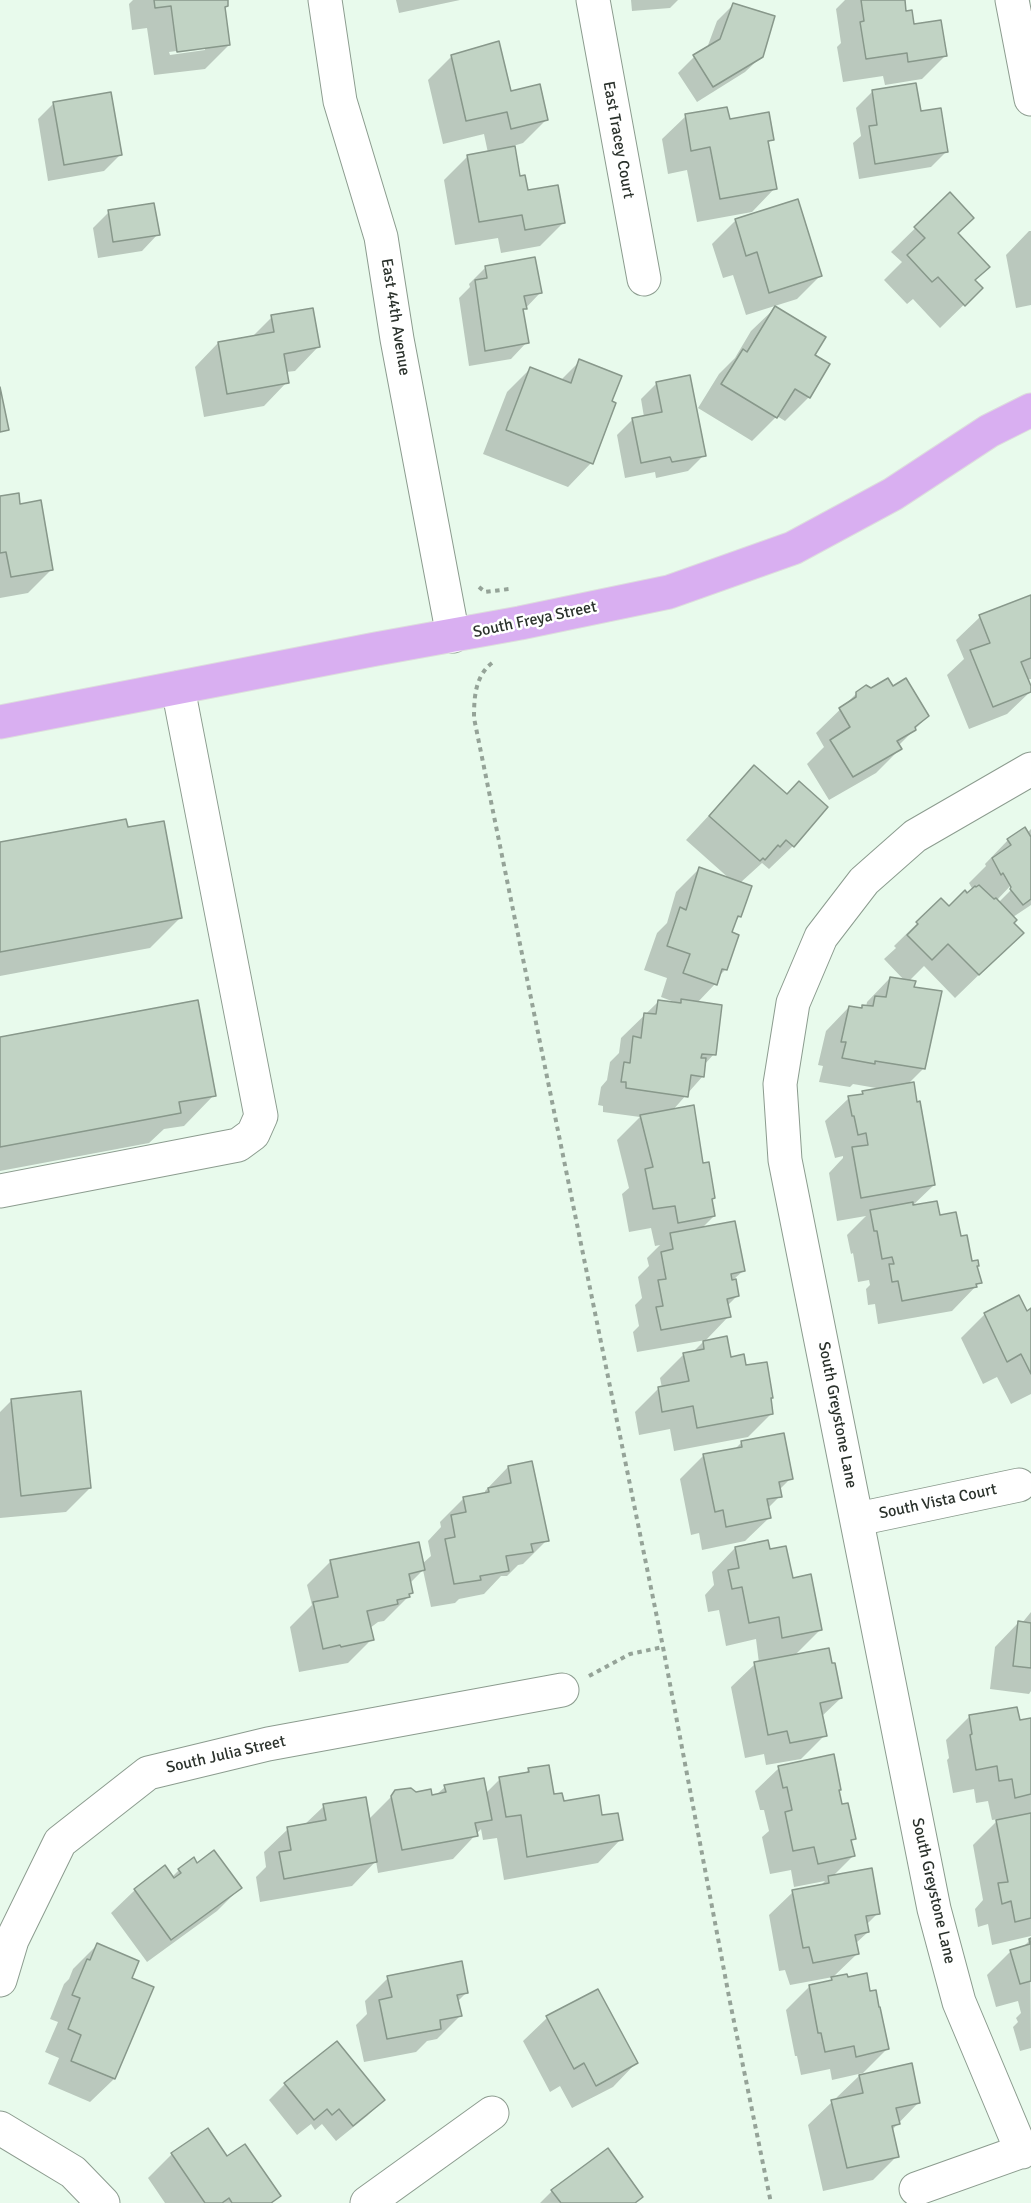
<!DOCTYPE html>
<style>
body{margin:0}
canvas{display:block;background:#e8faec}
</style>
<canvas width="1031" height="2203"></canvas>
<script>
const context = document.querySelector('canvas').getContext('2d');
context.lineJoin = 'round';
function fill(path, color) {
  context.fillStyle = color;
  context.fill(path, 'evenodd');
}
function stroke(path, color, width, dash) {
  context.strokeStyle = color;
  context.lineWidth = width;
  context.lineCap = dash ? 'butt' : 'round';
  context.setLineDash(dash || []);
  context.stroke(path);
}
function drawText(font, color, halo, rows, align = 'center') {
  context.font = font + ' Signika,sans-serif';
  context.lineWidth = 5;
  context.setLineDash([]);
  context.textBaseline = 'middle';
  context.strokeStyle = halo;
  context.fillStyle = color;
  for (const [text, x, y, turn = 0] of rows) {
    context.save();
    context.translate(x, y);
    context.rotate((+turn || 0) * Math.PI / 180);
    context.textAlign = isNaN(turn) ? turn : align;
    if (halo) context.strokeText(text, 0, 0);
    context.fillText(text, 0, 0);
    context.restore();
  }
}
fill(new Path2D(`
 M133,0H226L227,6L224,9L229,45L205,69L154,75L147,28L132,30L129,4ZM205,47V50L170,55L169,52Z
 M396,0H460L399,13Z
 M631,0H678L670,8L632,11Z
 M845,0H903L904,13L912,26L946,55L922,79L885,85L883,76L843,82L837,47L841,43L836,9Z
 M733,5L762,56L745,72L697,102L678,73L694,57L707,48L717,21Z
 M452,56L510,93L546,120L523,143L513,146L519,178L527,192L563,223L540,246L501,253L498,238L455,245L444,180L468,156L488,153L484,134L443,144L428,80Z
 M872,92L920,113L947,151L931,167L859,179L853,143L861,136L856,108Z
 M54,103L120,155L104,171L48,181L38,119Z
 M686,116L728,121L772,139L767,144L775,188L752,212L697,222L687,170L668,174L662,139Z
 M950,194L956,234L974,281L981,288L940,328L913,299L907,304L884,280L902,262L891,252Z
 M109,212L158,234L142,251L98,258L93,228Z
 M736,220L820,276L797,299L746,315L733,275L723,278L712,244Z
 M1029,231H1031V305L1016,308L1006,255Z
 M485,268L540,293L522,312L527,342L511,359L469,366L459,298L470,287L469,284Z
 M775,308L813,356L809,397L785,421L777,416L752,441L698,408L719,374L735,358L751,331Z
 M272,317L318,347L295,371L286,372L287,382L264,406L204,417L195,367L218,343L251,338Z
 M580,361L591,463L568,487L483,454L507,392L530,369L561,380Z
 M657,383L704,455L688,471L656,478L655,472L625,478L617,435L633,419L644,417L641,399Z
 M0,497L19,505L51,570L28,593L0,598Z
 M1031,596V679L1027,680L1031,691L1007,714L969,729L947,675L964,659L956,640L980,617Z
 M871,690L928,716L898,746L900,749L876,773L829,800L807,764L824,747L816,733L857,693Z
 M754,767L793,846L769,869L762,863L740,883V916L734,922L730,933L726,969L718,977L715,984L697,1003L714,1054L704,1065L703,1076L672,1111L702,1165L713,1198L711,1201L714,1216L701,1229L743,1271L734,1279L737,1296L727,1306L729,1316L706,1340L637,1352L633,1332L639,1326L635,1305L642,1298L638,1277L649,1266L647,1258L660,1245L655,1246L651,1228L629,1232L622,1194L629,1188L617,1140L640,1117L603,1112V1106L598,1105L601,1087L607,1080L610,1062L619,1053L621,1038L658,1002L677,1003L661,997L667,978L644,970L657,933L667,923L676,892L699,869L731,880L686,840Z
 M127,829L180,918L150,948L0,976V843Z
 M1031,829V905L1013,917L1012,923L1022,933L955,998L924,966L909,981L912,988L924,1068L907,1085L934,1185L911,1207L939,1217L960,1238L971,1263L975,1267L980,1282L952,1311L878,1324L875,1304L868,1305L866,1289L870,1285L869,1280L858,1282L853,1253L851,1254L847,1235L866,1216L837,1221L829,1173L843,1158V1156L835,1158L825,1121L849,1098L882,1089L853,1084L850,1087L819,1082L823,1066L818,1065L826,1031L849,1007L860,1009L866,1007L867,1002L890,978L905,981L884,959L896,948L894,946L941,900L949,908L967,895L973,890L969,883L986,866L985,864L1008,840L1027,833ZM1014,882L1016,885L997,904V900Z
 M0,1038L214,1095L184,1126L164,1129L149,1143L0,1171Z
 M1031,1310V1394L1011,1404L997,1377L983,1384L961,1338L985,1314L1026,1313Z
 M703,1342L745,1367L772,1413L748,1437L674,1451L670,1429L639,1435L635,1412L658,1389L662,1388L660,1378L684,1354L693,1352Z
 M12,1400L90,1488L66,1512L0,1518V1412Z
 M742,1442L791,1478L779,1490L780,1496L767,1509L769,1518L745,1541L702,1550L699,1533L691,1535L680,1479L704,1455L734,1450Z
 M508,1467L547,1540L523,1564L518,1565L507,1576H501L484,1594L459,1599L455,1603L431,1607L423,1570L409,1584L411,1593L408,1597L384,1621L378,1622L370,1628L372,1639L348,1663L299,1672L290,1627L312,1605L307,1585L331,1561L422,1564L431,1556L428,1541L441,1527L440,1522L464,1498L485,1493V1491Z
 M735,1548L769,1551L792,1579L821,1629L794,1656L841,1698L821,1717L825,1735L801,1759L766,1765L764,1754L745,1758L731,1687L755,1664L759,1663L756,1639L726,1646L719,1610L708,1612L705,1595L714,1585L712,1572Z
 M1031,1612V1691L1029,1694L990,1689L995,1647L1018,1623H1022Z
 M970,1716L1018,1722L1031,1720V1936L992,1945L988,1924L978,1927L975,1909L983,1900L973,1845L999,1819L992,1820L988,1801L976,1803L974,1789L953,1793L947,1760L949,1758L946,1740Z
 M779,1768L837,1791L840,1806L854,1838L850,1842L853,1856L833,1876L878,1913L866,1925L868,1932L855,1944L857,1954L833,1977L790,1985L785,1970L779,1971L769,1915L793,1892L819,1887L825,1881L794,1887L791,1870L770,1874L762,1837L769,1831L764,1810H760L755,1791Z
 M529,1769L553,1796L563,1802L601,1817L621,1839L598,1863L504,1880L497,1838L483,1840L481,1829L453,1859L378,1873L376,1861L352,1886L260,1902L256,1877L266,1867L264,1852L288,1829L303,1826L324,1806L368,1820L396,1792L431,1796L436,1795L445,1787L486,1793L500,1779L524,1775Z
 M179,1870L240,1888L217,1911L147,1962L111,1913L135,1890L172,1877Z
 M1030,1940L1031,2048L1020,2051L1013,2027L1018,2022L1016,2018L1021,2013L1018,2001L996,2007L987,1975L1011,1951L1023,1947Z
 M97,1945L130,1978L114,2079L90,2102L48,2084L59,2058L45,2052L58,2022L50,2019L64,1984L69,1979L73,1969Z
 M388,1978L466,1993L457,2002L460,2016L437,2039L427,2041L416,2052L364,2062L356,2025L367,2014L365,2001Z
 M832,1979L869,1993L887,2049L863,2073L832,2080L830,2069L801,2075L797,2056H795L786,2010L810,1986L828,1983Z
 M597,1991L636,2063L613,2087L572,2108L560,2086L550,2092L523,2041L547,2018Z
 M859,2076L919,2102L891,2131L897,2156L873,2180L823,2191L808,2125Z
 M285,2084L383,2100L367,2116L336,2141L322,2124L315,2130L311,2124L297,2135L269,2100Z
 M208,2130L227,2158L279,2196L272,2203H165L148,2178L172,2154Z
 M552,2191L641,2197L635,2203H540Z`), '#0003');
const building = new Path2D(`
 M154,0H228V6L225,7L230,45L177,52L171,6L155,8Z
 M861,0H905L906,11L912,10L914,24L941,20L947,56L908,62L907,53L866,59L860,22L864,21Z
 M733,3L775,16L763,57L713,87L693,55L720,39Z
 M499,41L511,91L540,84L548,120L511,129L507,112L466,121L451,55Z
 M916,83L921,111L941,108L948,152L875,164L869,126L877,125L872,90Z
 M111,92L122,155L64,165L53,102Z
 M727,107L730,119L769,112L774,140L768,141L777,189L720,199L710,147L691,151L685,114Z
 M515,146L520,176L525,175L528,190L558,185L565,223L525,230L522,215L479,222L467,155Z
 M950,192L974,218L958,233L990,267L975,280L983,288L965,306L938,277L932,282L907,255L925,238L914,227Z
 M798,199L822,276L769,293L757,252L746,256L735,219Z
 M154,203L160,235L113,242L108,210Z
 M535,257L542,293L524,296L527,309H523L529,343L485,351L475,280L487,278L485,266Z
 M775,306L826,337L815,355L830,364L810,398L795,389L777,418L721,384L743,349L747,352Z
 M313,308L320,347L284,354L289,383L227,394L218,342L274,332L271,315Z
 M579,359L622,376L612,401L616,403L593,464L506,430L530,367L571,383Z
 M690,375L706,456L672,462L670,457L641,463L632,418L662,412L656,382Z
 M0,387L9,430L0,432Z
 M19,493L20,504L41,500L53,570L11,577L6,552L0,553V496Z
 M1031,595V658L1021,662L1031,686V692L993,707L970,650L990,643L979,615Z
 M888,678L893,686L906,678L929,716L915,727L916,730L897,741L902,749L853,777L830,740L850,727L839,708L856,697V692L866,685L871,688Z
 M754,765L787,794L799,781L828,807L794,847L786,840L780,847L778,845L765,860L763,858L760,861L709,816Z
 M126,819L128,827L164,821L182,918L0,952V842Z
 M1025,827L1031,837V899L1023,905L1010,889L1011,887L1003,873L1001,875L992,858L1011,845L1007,839Z
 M699,867L752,886L741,917L738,916L732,932L739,935L727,970L722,969L717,985L683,973L690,954L667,946L680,907L686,910Z
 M979,885L994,899L996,898L1017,920L1014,923L1024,933L979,975L948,944L932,960L907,935L918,924L916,922L941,898L949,906L965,890L967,893L975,886L976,887Z
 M890,977L916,981L914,987L942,991L925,1069L875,1061V1064L842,1058L846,1042H841L849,1006L862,1008V1005L873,1006L875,996L886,997Z
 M681,999L722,1005L716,1055L702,1054L701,1058H706L704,1077L691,1075L688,1097L626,1088V1082H621L624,1062L630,1063L633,1036L641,1038L644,1013L656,1014L658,1000L681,1003Z
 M198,1000L216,1096L179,1102L181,1113L0,1147V1037Z
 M914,1082L917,1102L920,1101L935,1185L861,1198L852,1147L868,1145L866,1133L858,1135L854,1116H852L848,1096L863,1094L862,1091Z
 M694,1105L703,1163L709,1162L715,1198L712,1199L715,1216L678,1223L675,1206L653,1209L645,1169L653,1167L640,1115Z
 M937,1201L940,1215L956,1212L961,1236L967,1235L972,1261L978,1260L979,1266H977L982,1283L976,1284L977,1287L902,1301L898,1281L892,1282L889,1264H894L892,1257L882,1259L877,1231H874L870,1210L913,1202V1205Z
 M735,1221L745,1271L731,1274L732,1280L736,1279L739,1296L727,1299L731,1317L661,1330L656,1307L663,1306L658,1280L666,1279L661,1252L673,1249L670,1233Z
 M1019,1295L1027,1311L1031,1308V1374L1021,1354L1007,1362L984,1313Z
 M727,1336L731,1357L744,1354L746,1365L767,1362L773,1398H771L773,1414L697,1428L693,1406L662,1412L658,1387L689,1381L683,1353L704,1349L703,1341Z
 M81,1391L91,1488L21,1496L11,1399Z
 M784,1433L793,1479L779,1482L782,1497L767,1499L771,1518L726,1527L723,1510L715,1512L703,1454L742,1447L741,1441Z
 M532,1461L549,1541L531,1544L533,1552L506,1556L509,1571L480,1576L481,1580L454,1584L445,1539L455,1537L451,1515L466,1512L463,1497L489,1492L488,1488L511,1483L508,1466Z
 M768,1540L770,1549L786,1546L793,1578L811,1574L822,1630L782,1638L779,1617L749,1623L742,1587L732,1589L728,1570L739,1568L735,1547Z
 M419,1542L425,1570L409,1574L413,1593L409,1594L410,1597L397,1600L398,1604L367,1611L374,1640L341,1647L340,1645L323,1649L313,1602L338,1597L330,1560Z
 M1018,1621L1031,1623V1668L1013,1666Z
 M829,1648L832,1663H835L842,1698L820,1703L827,1736L790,1743L787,1731L768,1735L754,1662Z
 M1017,1707L1020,1720L1031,1718V1794L1015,1798L1012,1779L999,1781L997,1766L976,1770L970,1735L972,1734L969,1715Z
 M834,1754L841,1790H839L842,1804L848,1803L856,1839L851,1840L855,1856L818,1864L814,1847L793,1851L785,1812L792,1810L787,1787L783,1788L778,1766Z
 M549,1765L554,1794L562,1793L564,1801L599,1795L602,1815L618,1813L623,1840L527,1857L521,1815L506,1817L499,1777L529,1772L528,1768Z
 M484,1778L492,1820L475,1823L478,1836L402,1850L391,1796L395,1790L411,1788L416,1792L431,1789L432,1795L446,1792L444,1785Z
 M366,1797L377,1862L284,1879L279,1852L291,1850L287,1827L326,1820L323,1804Z
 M1031,1813V1918L1015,1922L1011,1901L1002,1904L998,1883L1008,1882L996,1820Z
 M214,1850L242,1888L171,1940L134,1889L165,1865L174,1878L181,1873L178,1869L194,1857L197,1863Z
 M872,1868L880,1914L866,1916L869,1932L855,1935L859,1954L813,1963L809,1947L803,1948L792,1890L829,1883L828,1876Z
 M1031,1938V1981L1020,1984L1010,1950L1030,1944L1029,1939Z
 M97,1943L139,1961L132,1978L154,1987L115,2079L71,2061L81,2035L68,2029L80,1998L72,1995L87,1959L90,1960Z
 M462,1961L468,1993L457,1995L462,2016L440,2020L441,2029L387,2039L379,2000L392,1997L387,1976Z
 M867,1973L870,1991L876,1990L879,2007H880L889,2049L856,2057L854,2046L825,2052L821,2033H818L809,1985L832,1980L831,1977L847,1974L848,1977Z
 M598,1989L638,2063L596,2086L584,2063L574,2069L546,2016Z
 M337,2041L385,2100L353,2126L339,2109L332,2115L327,2109L314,2120L284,2083Z
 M912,2063L920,2103L896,2108L900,2124L892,2126L899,2157L847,2168L831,2100L863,2093L859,2075Z
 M208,2128L227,2156L245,2144L281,2196L271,2203H232L229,2198L222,2203H205L171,2153Z
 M608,2148L643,2197L635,2203H561L551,2190Z`);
fill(building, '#c1d3c4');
stroke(building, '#88988b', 1.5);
const minor = new Path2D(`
 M325,0L340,101L381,237L397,339L453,636
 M593,0L644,279
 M1012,0L1031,99
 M0,1191L238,1145L253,1134L261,1116L178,688
 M858,1519L1019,1485
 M0,1980L12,1940L60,1842L148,1773L268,1744L562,1690
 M0,2128L73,2172L103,2203
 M1022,2152L959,2002L934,1909L785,1160L780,1084L793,1003L821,937L864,881L915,836L1031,769
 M916,2189L1031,2148
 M367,2203L492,2113`);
const major = new Path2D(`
 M0,722L376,649L520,623L669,592L793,548L893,494L989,431L1031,410`);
stroke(minor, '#8c9c8f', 35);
stroke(major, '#dddedd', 35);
stroke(new Path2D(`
 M479,587L485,592L509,589
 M492,663C475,676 474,698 474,718L663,1647L730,2002L771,2203
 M589,1676L630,1654L663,1647`), '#95a398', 4, [4.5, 4.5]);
stroke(minor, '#fff', 33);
stroke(major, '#d9aff1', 33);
drawText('16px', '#2b322c', '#fff', [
 ["East Tracey Court",618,140,80],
 ["East 44th Avenue",395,317,81],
 ["South Freya Street",535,620,-12],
 ["South Greystone Lane",837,1415,79],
 ["South Vista Court",938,1502,-12],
 ["South Julia Street",226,1755,-13],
 ["South Greystone Lane",933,1891,77]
]);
</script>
